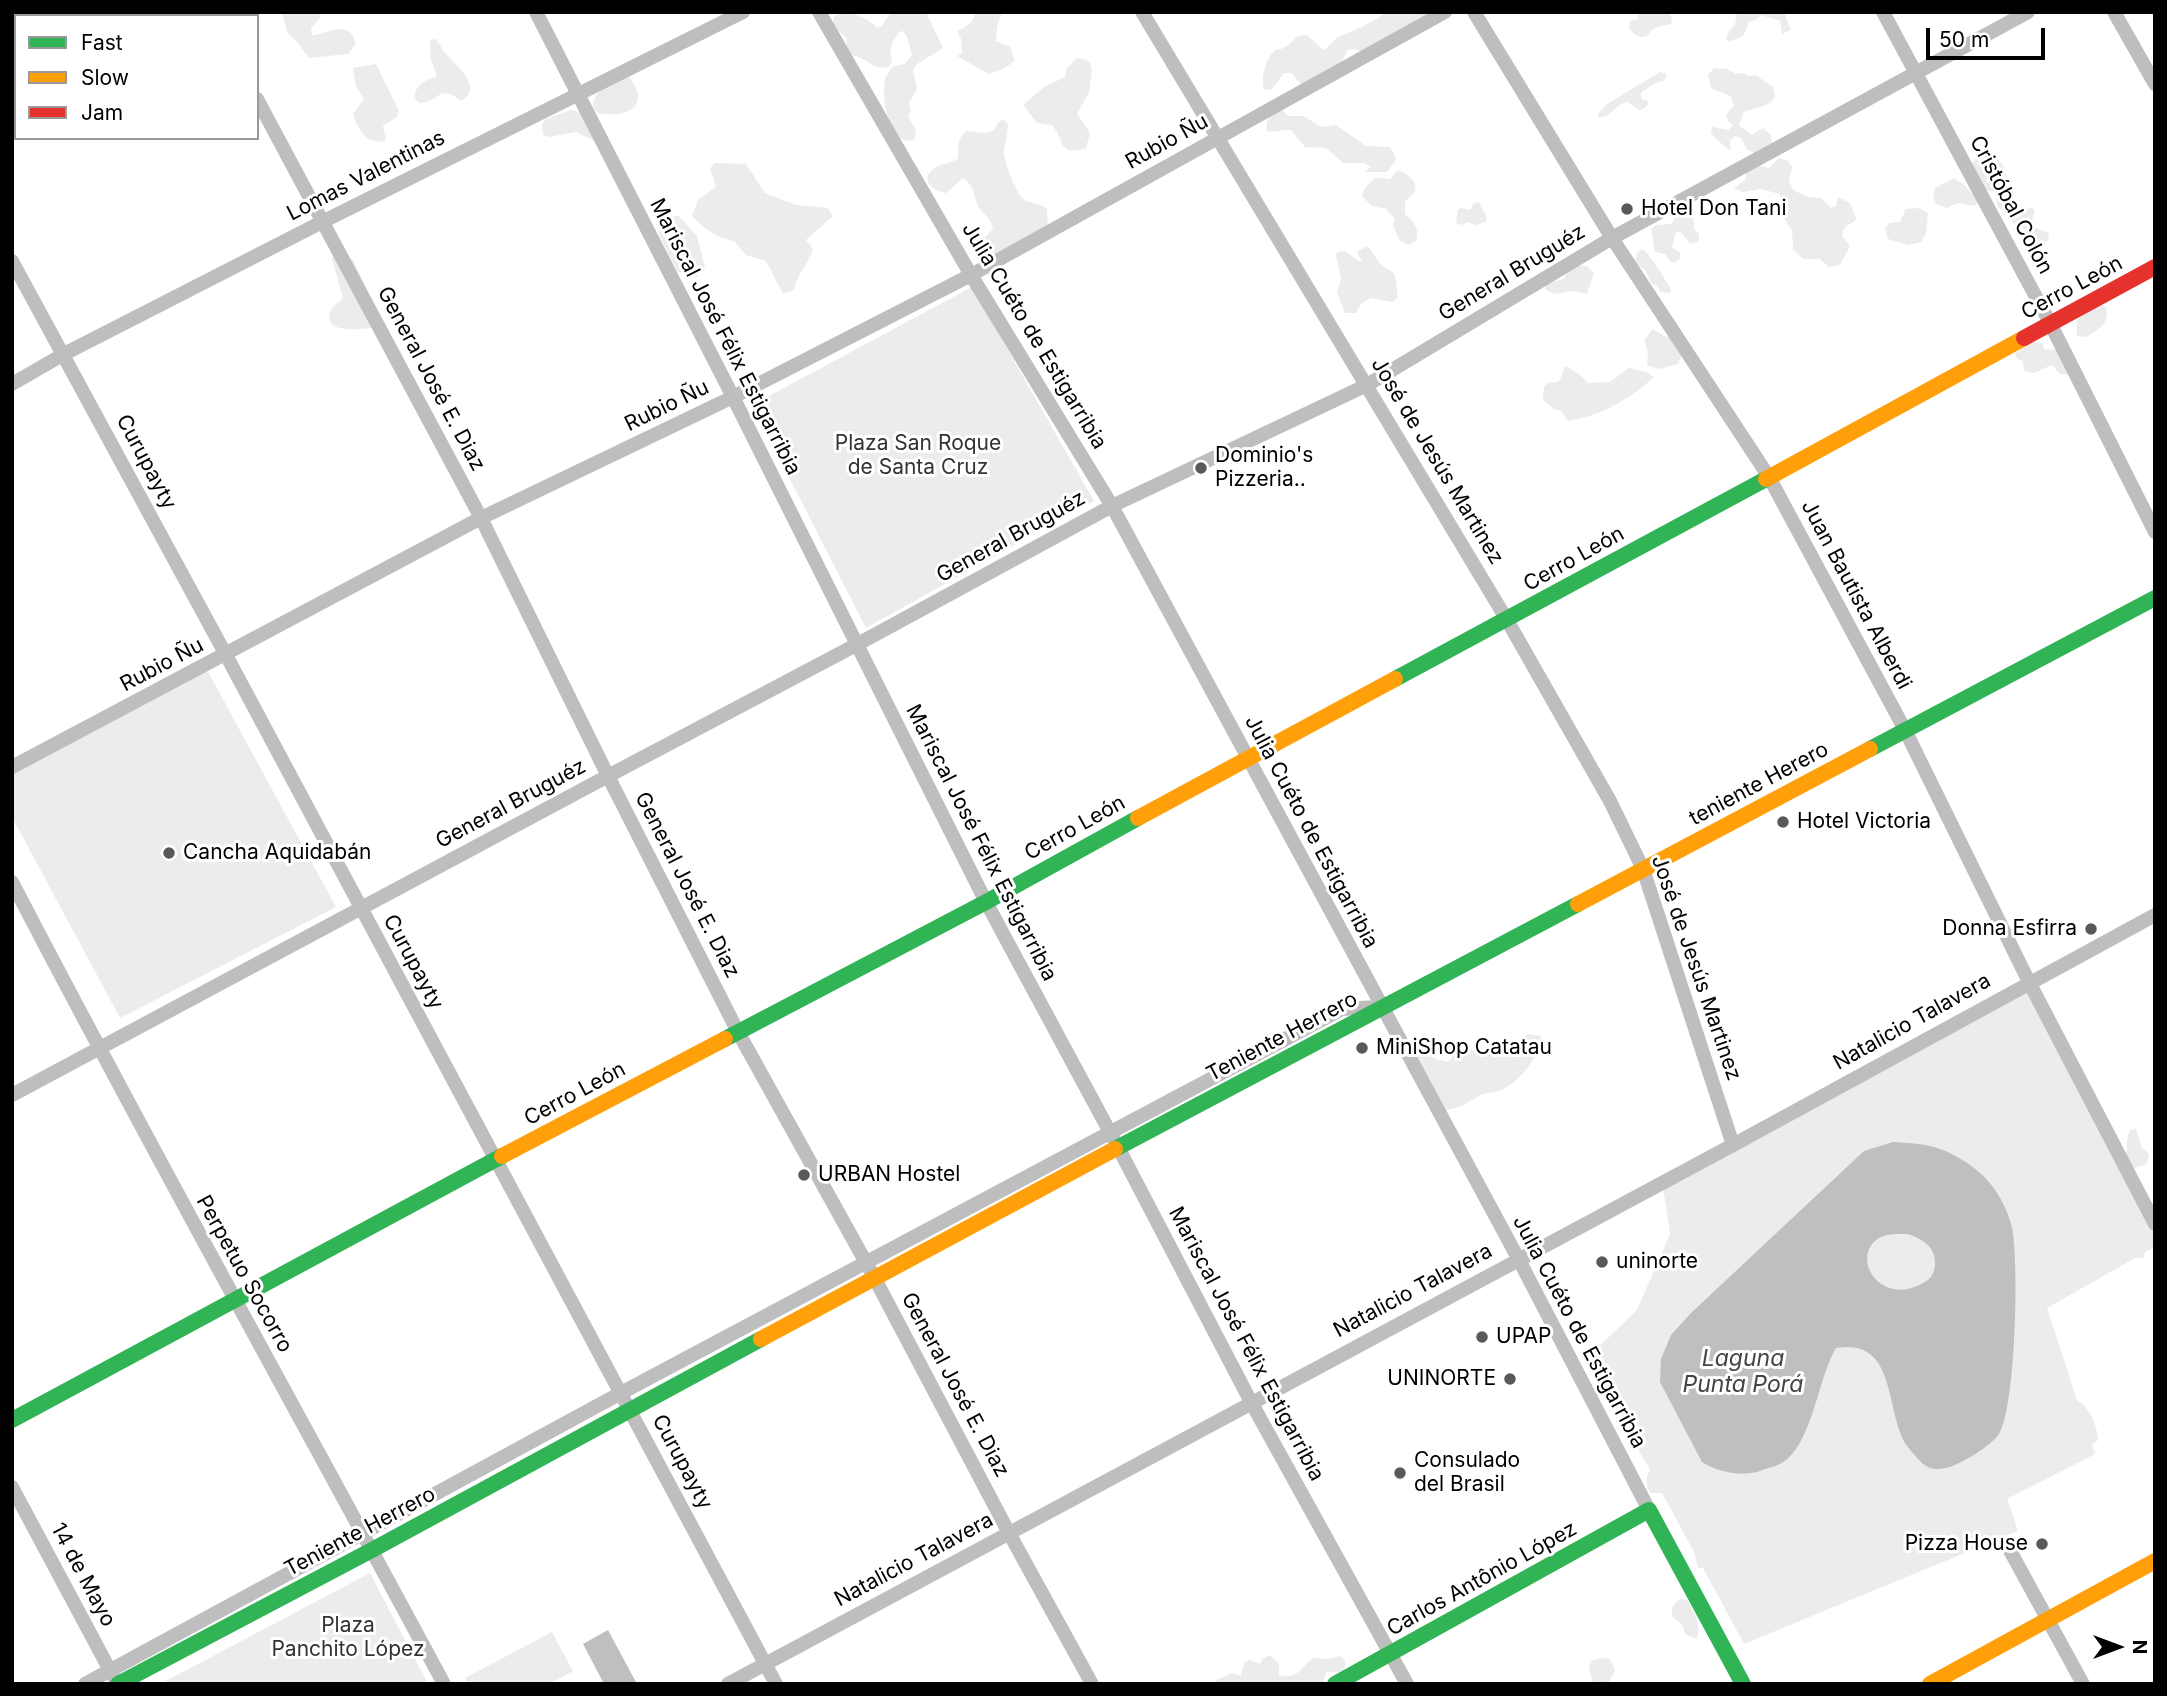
<!DOCTYPE html>
<meta charset="utf-8">
<style>
body{margin:0}
#map{position:relative;width:2167px;height:1696px;overflow:hidden;background:#fff;font-family:Inter,sans-serif}
canvas{display:block}
.frame{position:absolute;inset:0;border:14px solid #000;pointer-events:none}
.legend{position:absolute;left:14px;top:14px;width:245px;height:126px;box-sizing:border-box;background:#fff;border:2px solid #999;margin:0;padding:9px 12px;list-style:none;font-size:21px;color:#000}
.legend li{display:flex;align-items:center;gap:14px;height:35px}
.legend b{width:35px;border:2px solid #999}
.north{position:absolute;left:2083px;top:1612px;width:70px;height:70px;-webkit-text-stroke:5px #fff;paint-order:stroke;rotate:90deg;font-size:19px;font-weight:700;line-height:28px;text-align:center;color:#000}
.north::after{content:'';display:block;margin:auto;width:24px;height:32px;background:#000;clip-path:polygon(50% 0,100% 100%,50% 72%,0 100%)}
.scale{position:absolute;left:1926px;top:28px;width:119px;height:32px;box-sizing:border-box;border:4px solid #000;border-top:0;padding-left:9px;font-size:21px;line-height:24px;white-space:nowrap;color:#000;-webkit-text-stroke:5px #fff;paint-order:stroke}
</style>
<div id="map">
<canvas width="2167" height="1696"></canvas>
<div class="frame"></div>
<ul class="legend">
<li><b style="height:9px;background:#30b455"></b>Fast</li>
<li><b style="height:9px;background:#ff9f0a"></b>Slow</li>
<li><b style="height:9px;background:#e5322d"></b>Jam</li>
</ul>
<div class="north">N</div>
<div class="scale">50 m</div>
</div>
<script>
const context = document.querySelector('canvas').getContext('2d');
context.lineJoin = 'round';
function fill(path, color) {
  context.fillStyle = color;
  context.fill(path, 'evenodd');
}
function stroke(path, color, width, dash) {
  context.strokeStyle = color;
  context.lineWidth = width;
  context.lineCap = dash ? 'butt' : 'round';
  context.setLineDash(dash || []);
  context.stroke(path);
}
function drawText(font, color, halo, rows, align = 'center') {
  context.font = font + ' Inter,sans-serif';
  context.lineWidth = 6;
  context.setLineDash([]);
  context.textBaseline = 'middle';
  context.strokeStyle = halo;
  context.fillStyle = color;
  for (const [text, x, y, turn = 0] of rows) {
    context.save();
    context.translate(x, y);
    context.rotate((+turn || 0) * Math.PI / 180);
    context.textAlign = isNaN(turn) ? turn : align;
    if (halo) context.strokeText(text, 0, 0);
    context.fillText(text, 0, 0);
    context.restore();
  }
}
fill(new Path2D(`
 M282,12H321L320,18L311,28L312,35C328,35 349,17 356,44L348,54L309,58L297,42L287,32Z
 M840,12C854,12 866,18 877,27H881L891,12H926L943,48L917,64L913,70L917,89L909,103L911,110L908,117L916,130L914,140C888,148 880,93 886,76C887,75 892,67 893,66L905,64L912,55L907,37L903,31L899,32C890,47 889,45 892,61L889,67C877,69 875,66 866,61C861,57 854,56 848,53L846,38C840,30 831,30 834,17Z
 M975,12H1002L997,27L996,41L1010,47L1015,61L1003,69L989,74L957,56L962,53L961,39L957,31C966,27 975,22 975,12Z
 M1385,12H1429L1433,17L1361,52L1355,49L1348,50L1341,63L1308,82L1301,84L1291,73H1284L1271,90L1264,89C1260,79 1266,59 1273,52C1279,46 1276,52 1283,48C1294,43 1293,35 1307,35L1323,50C1330,47 1333,39 1340,36C1350,33 1379,20 1385,12Z
 M1637,12H1668L1672,18L1671,24C1658,27 1656,25 1647,36C1638,39 1633,34 1629,27L1630,21L1638,19Z
 M1737,12H1784L1791,30L1782,34L1780,21L1761,15L1757,19L1748,23C1746,36 1741,38 1729,41L1726,39L1728,32L1735,25Z
 M436,39C440,44 442,50 446,54C456,65 485,88 461,101C438,83 441,102 419,103L415,98C415,83 426,81 437,76L431,60L430,40Z
 M1077,58L1084,59L1090,63L1092,71L1089,92L1077,114L1090,133L1086,148C1058,158 1064,138 1052,125L1037,123L1023,105L1044,87L1065,77L1066,69Z
 M376,64L399,111L397,117L383,126L386,140L380,142C364,141 358,128 353,114L364,99L356,86L353,68Z
 M1714,68L1727,69L1736,74L1743,73L1749,76L1755,75L1773,87L1775,97C1768,108 1756,107 1744,112L1739,125L1752,135L1763,128L1771,135L1772,146L1756,154L1747,149L1741,138L1735,136L1730,141L1731,151C1723,146 1718,140 1711,133L1712,127L1728,130L1733,126L1728,121L1726,115L1734,105L1730,96L1711,88L1708,75Z
 M1660,72L1666,74L1665,80L1652,85L1641,93V99L1647,100L1649,103L1645,108L1639,110L1628,102C1615,104 1613,116 1599,118L1598,114L1607,104Z
 M627,74C653,105 629,119 597,113L593,107C594,88 612,82 627,74Z
 M571,110L591,115L601,144L576,132L549,137L543,135L542,124L546,119Z
 M1283,110L1288,116H1303L1322,127L1336,125L1366,146L1389,147L1394,153L1396,160L1387,172H1365L1371,167L1364,163H1343L1326,148L1305,147L1291,130C1282,129 1276,133 1267,131C1265,119 1271,113 1283,110Z
 M1003,119L1008,124C1008,133 1005,142 1004,152C1003,160 1016,191 1022,198C1028,204 1039,202 1047,209L1048,232L993,257L986,255L976,246L993,229C992,219 986,217 980,209C973,198 976,186 963,178L946,193C935,192 920,181 932,170C940,162 951,165 958,158C958,146 957,139 966,131L987,133L994,130L997,124Z
 M1991,155C2019,169 1997,194 2019,210L2032,208L2035,210L2031,223L2036,228L2049,233L2048,240L2043,244H2033L2025,229L2010,221L2007,212L1998,208L1995,192L1981,189L1970,168L1975,159Z
 M1779,158L1788,161L1792,167L1789,181L1793,190L1808,197L1821,198L1831,208L1836,206L1838,197L1850,203L1856,218L1855,221C1848,225 1843,226 1842,236L1850,246L1840,265L1829,267L1820,259H1804L1793,250L1792,230L1783,217L1780,194L1760,189L1743,192L1734,188L1745,180L1747,170L1756,165L1769,168Z
 M715,163L746,164L765,193L796,205L828,208L833,216L806,240L813,249C809,263 796,276 794,290L783,294L766,261L746,255L734,241C718,239 703,228 692,216L698,200L716,187L710,168Z
 M1398,170C1406,172 1421,183 1414,193C1411,196 1407,199 1405,202V214C1414,222 1420,229 1416,241L1409,245L1400,241L1393,226L1395,219L1386,209L1372,206L1362,196L1364,189L1375,178L1390,179Z
 M1954,178L1963,184L1978,200L1975,206L1958,203L1947,208L1936,204L1933,195L1935,188Z
 M1479,202L1487,218L1485,222L1475,225L1468,222L1462,225L1456,223L1458,210L1461,208L1470,210L1473,204Z
 M1684,207L1693,212L1694,229L1699,234V241L1690,244L1682,233L1676,231L1672,248L1680,252V259L1675,262H1671L1665,254L1655,252L1651,229L1656,225L1672,224L1677,209Z
 M1919,208L1928,213L1926,234L1921,242L1908,245L1888,239L1885,229L1889,223L1900,222L1906,209Z
 M678,215L697,236L705,267L696,278L677,271L659,235L660,222Z
 M1368,246L1380,264L1395,274L1398,298L1392,302L1371,298L1361,304L1356,313H1345L1337,292L1341,278L1336,256L1337,252L1345,251L1360,262L1362,261L1358,255V251Z
 M1642,249C1653,257 1663,277 1671,289L1670,293L1661,292L1656,285L1652,284L1645,270L1635,263L1637,253Z
 M343,251L353,260L380,317L373,327C361,330 320,334 331,310C333,305 339,303 343,298L332,259L336,253Z
 M1576,266H1587L1594,273L1587,294L1573,291L1554,294L1546,290L1545,284L1564,279L1567,272Z
 M972,287L1094,501L866,628L752,405Z
 M2100,304L2106,307C2110,323 2099,329 2087,337L2077,336V319Z
 M1653,329L1664,336L1671,337L1682,355L1678,364L1659,369L1647,365L1648,352L1644,340Z
 M2032,342L2042,343L2045,350L2054,349L2061,352L2069,372L2067,375L2060,374L2052,365L2034,373L2024,371L2023,361L2017,359L2015,353Z
 M1565,366L1578,373L1588,383L1610,382L1629,368L1646,372L1654,377C1631,399 1598,417 1568,421L1561,411L1554,409L1543,400L1544,387L1549,382L1555,383L1561,379Z
 M206,668L336,907L120,1018L12,817V770Z
 M2027,988L2155,1236V1247L2145,1252L2144,1258H2135L2047,1308L2077,1400C2090,1408 2097,1425 2098,1440L2092,1445L2095,1454L2007,1499L2018,1531L1744,1644L1703,1568H1698L1694,1552L1662,1493H1650C1646,1485 1645,1478 1650,1470L1624,1424L1621,1422L1620,1416L1588,1357L1637,1310L1670,1234L1663,1187Z
 M1528,1034L1541,1036C1539,1058 1520,1082 1499,1091C1494,1093 1488,1092 1483,1094C1464,1104 1465,1107 1442,1111L1412,1052L1424,1050L1436,1059L1448,1062C1466,1039 1472,1054 1494,1055C1507,1055 1519,1042 1528,1034Z
 M2136,1129L2142,1148L2149,1154L2147,1164L2135,1168L2130,1167L2125,1157C2129,1147 2125,1139 2130,1130Z
 M370,1573L428,1684H160Z
 M1681,1599L1687,1600C1694,1613 1702,1624 1697,1639L1685,1634L1683,1626L1672,1616C1671,1608 1673,1604 1681,1599Z
 M552,1632L573,1671L549,1684H468L465,1678Z
 M1270,1655L1279,1664V1675C1299,1680 1300,1667 1313,1658L1327,1659L1341,1656L1345,1661V1668L1339,1672H1326L1323,1684H1213L1216,1680L1232,1673L1241,1676L1244,1663L1250,1660L1260,1664L1263,1658Z
 M1600,1658L1610,1659L1615,1670L1608,1684H1593L1589,1669L1591,1661Z`), '#ececec');
fill(new Path2D(`
 M1893,1142C1904,1143 1918,1143 1930,1146C1951,1151 1974,1165 1988,1181C2000,1195 2008,1211 2012,1228C2019,1262 2016,1406 1999,1434C1991,1446 1960,1465 1946,1468C1934,1471 1926,1468 1918,1459C1914,1454 1908,1448 1905,1443C1885,1407 1896,1338 1836,1348C1818,1377 1812,1448 1780,1464C1774,1467 1766,1468 1760,1471C1741,1477 1718,1472 1702,1462L1660,1382L1661,1359L1671,1335L1691,1313L1864,1151ZM1908,1234C1916,1237 1926,1241 1931,1249C1938,1260 1936,1276 1925,1282C1882,1308 1851,1261 1876,1240C1884,1233 1898,1234 1908,1234Z
 M608,1630L637,1684H604L583,1644Z`), '#bfbfbf');
stroke(new Path2D(`
 M210,12L212,16
 M536,12L733,397L986,902L1119,1149L1251,1402L1407,1684
 M819,12L971,275L1112,506L1518,1258L1649,1510
 M1142,12L1507,620L1610,801L1643,869L1733,1145
 M1474,12L1612,238L1769,477L1905,730L2029,982L2155,1224
 M1883,12L2050,323L2155,532
 M2114,12L2155,84
 M12,15L18,12
 M257,99L481,518L608,776L738,1032L874,1277L1009,1533L1092,1684
 M12,261L226,655L776,1684
 M12,384L64,354L324,221L743,12
 M12,767L481,518L733,397L971,275L1445,12
 M12,882C152,1152 300,1416 444,1684
 M12,1095L608,776L856,645L1112,506L1367,385L1612,238L2028,12
 M12,1487L113,1676
 M2008,1547L2083,1684
 M85,1684L621,1393L1342,1009L1377,1007
 M728,1684L1733,1145L2155,915`), '#bebebe', 14);
stroke(new Path2D(`
 M1395,679L1766,479
 M1870,749L2155,598
 M725,1039L986,902L1138,818
 M1115,1149L1578,904
 M12,1420L502,1156
 M118,1684L372,1550L761,1339
 M1335,1684L1649,1510L1743,1684`), '#30b455', 16);
stroke(new Path2D(`
 M1766,479L2024,338
 M1138,818L1395,679
 M1578,904L1870,749
 M502,1156L725,1039
 M761,1339L1115,1149
 M1930,1684L2155,1561`), '#ff9f0a', 16);
stroke(new Path2D(`
 M2024,338L2155,267`), '#e5322d', 16);
for (const [x, y, r, color] of [
 [1627,209,7,"#595959"],
 [1201,468,7,"#595959"],
 [1783,822,7,"#595959"],
 [169,853,7,"#595959"],
 [2091,929,7,"#595959"],
 [1362,1048,7,"#595959"],
 [804,1175,7,"#595959"],
 [1602,1262,7,"#595959"],
 [1482,1337,7,"#595959"],
 [1510,1379,7,"#595959"],
 [1400,1473,7,"#595959"],
 [2042,1544,7,"#595959"]
]) {
  const dot = new Path2D();
  dot.arc(x, y, r, 0, 2 * Math.PI);
  context.fillStyle = color;
  context.fill(dot);
  stroke(dot, '#fff', 2.5);
}
drawText('21px', '#000', '#fff', [
 ["Rubio Ñu",1167,142,-29],
 ["Lomas Valentinas",366,176,-27],
 ["Cristóbal Colón",2011,205,62],
 ["General Bruguéz",1512,273,-31],
 ["Cerro León",2072,288,-28],
 ["Julia Cuéto de Estigarribia",1034,336,59],
 ["Mariscal José Félix Estigarribia",725,337,63],
 ["General José E. Diaz",431,379,62],
 ["Rubio Ñu",667,406,-26],
 ["José de Jesús Martinez",1437,461,59],
 ["Curupayty",146,462,62],
 ["General Bruguéz",1011,537,-29],
 ["Cerro León",1574,559,-29],
 ["Juan Bautista Alberdi",1856,595,62],
 ["Rubio Ñu",162,665,-28],
 ["teniente Herero",1759,784,-28],
 ["General Bruguéz",511,804,-28],
 ["Cerro León",1075,828,-29],
 ["Julia Cuéto de Estigarribia",1311,832,62],
 ["Mariscal José Félix Estigarribia",981,843,63],
 ["General José E. Diaz",687,885,63],
 ["Curupayty",413,962,62],
 ["José de Jesús Martinez",1696,968,71],
 ["Natalicio Talavera",1912,1022,-29],
 ["Teniente Herrero",1282,1037,-28],
 ["Cerro León",575,1094,-28],
 ["Perpetuo Socorro",244,1274,61],
 ["Natalicio Talavera",1413,1291,-28],
 ["Julia Cuéto de Estigarribia",1579,1332,62],
 ["Mariscal José Félix Estigarribia",1246,1344,62],
 ["General José E. Diaz",955,1385,62],
 ["Curupayty",682,1462,62],
 ["Teniente Herrero",360,1532,-28],
 ["Natalicio Talavera",914,1560,-28],
 ["14 de Mayo",83,1575,62],
 ["Carlos Antônio López",1482,1579,-29]
]);
drawText('21px', '#000', '#fff', [
 ["Hotel Don Tani",1641,209],
 ["Dominio's",1215,456],
 ["Pizzeria..",1215,480],
 ["Hotel Victoria",1797,822],
 ["Cancha Aquidabán",183,853],
 ["Donna Esfirra",2077,929,"right"],
 ["MiniShop Catatau",1376,1048],
 ["URBAN Hostel",818,1175],
 ["uninorte",1616,1262],
 ["UPAP",1496,1337],
 ["UNINORTE",1496,1379,"right"],
 ["Consulado",1414,1461],
 ["del Brasil",1414,1485],
 ["Pizza House",2028,1544,"right"]
], 'left');
drawText('21px', '#333', '#fff', [
 ["Plaza San Roque",918,444],
 ["de Santa Cruz",918,468],
 ["Plaza",348,1626],
 ["Panchito López",348,1650]
]);
drawText('italic 23px', '#444', '#fff', [
 ["Laguna",1743,1359],
 ["Punta Porá",1743,1385]
]);
</script>
